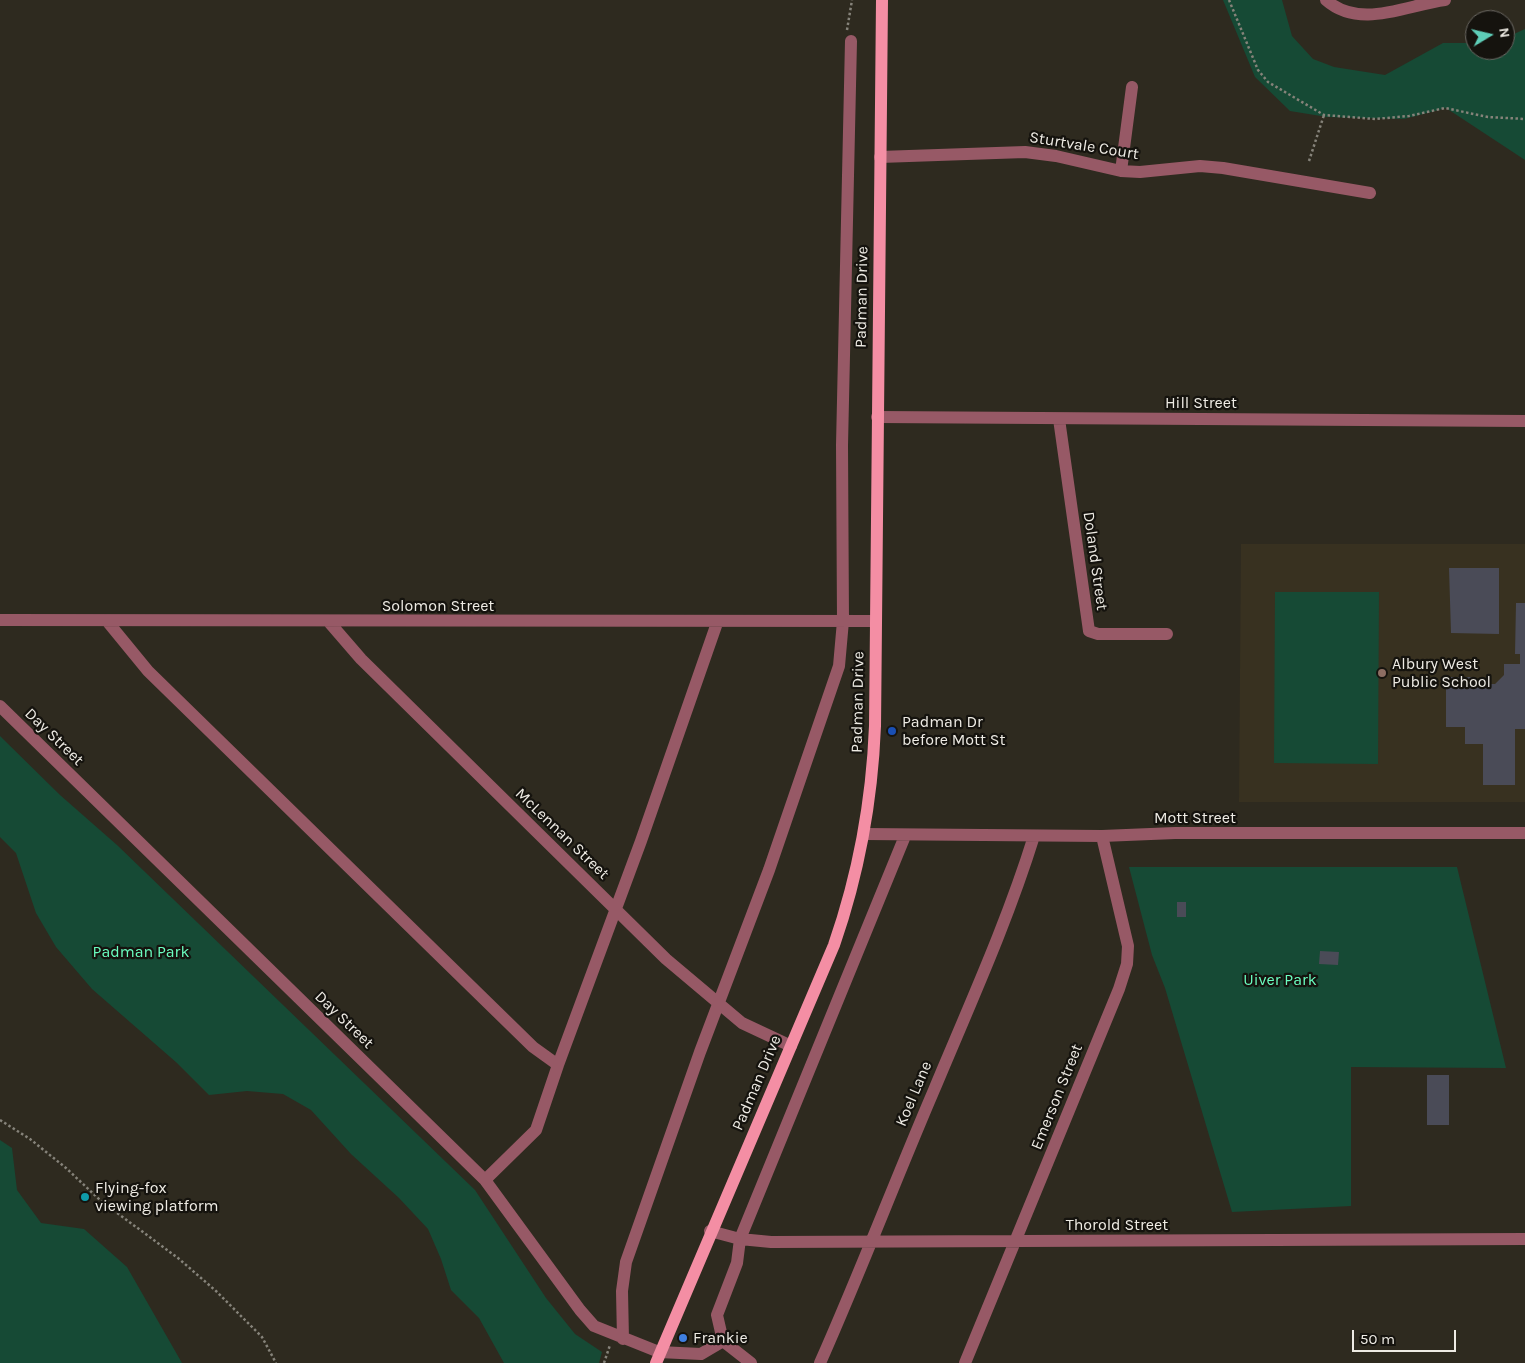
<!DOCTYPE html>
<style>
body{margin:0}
#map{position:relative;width:1525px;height:1363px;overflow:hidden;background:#2e2a1f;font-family:Karla,sans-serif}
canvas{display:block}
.north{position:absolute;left:1465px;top:10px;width:50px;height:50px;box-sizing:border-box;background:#15130e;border:1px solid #6c6964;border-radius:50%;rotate:81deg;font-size:14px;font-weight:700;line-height:20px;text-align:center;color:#eeebe4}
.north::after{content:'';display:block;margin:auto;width:18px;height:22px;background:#5eceb8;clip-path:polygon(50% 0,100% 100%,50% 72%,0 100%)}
.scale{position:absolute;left:1352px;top:1330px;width:104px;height:22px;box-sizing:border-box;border:2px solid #eeebe4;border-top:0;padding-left:6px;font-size:15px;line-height:18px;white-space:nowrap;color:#eeebe4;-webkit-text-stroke:4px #15130e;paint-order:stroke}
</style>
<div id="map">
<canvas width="1525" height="1363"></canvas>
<div class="north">N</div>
<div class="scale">50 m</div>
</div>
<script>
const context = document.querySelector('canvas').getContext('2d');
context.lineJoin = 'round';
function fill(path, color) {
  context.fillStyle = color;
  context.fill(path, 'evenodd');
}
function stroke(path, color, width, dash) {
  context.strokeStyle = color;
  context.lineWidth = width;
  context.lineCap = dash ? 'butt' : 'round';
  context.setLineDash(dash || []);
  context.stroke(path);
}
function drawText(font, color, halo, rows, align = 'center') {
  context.font = font + ' Karla,sans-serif';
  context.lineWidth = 4.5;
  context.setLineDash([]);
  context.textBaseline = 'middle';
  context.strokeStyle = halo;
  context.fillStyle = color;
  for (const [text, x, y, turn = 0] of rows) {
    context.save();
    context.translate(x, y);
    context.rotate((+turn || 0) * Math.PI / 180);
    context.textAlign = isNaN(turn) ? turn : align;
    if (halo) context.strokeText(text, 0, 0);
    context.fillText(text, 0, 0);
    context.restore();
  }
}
fill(new Path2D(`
 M1241,544H1525V802H1239Z`), '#383120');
fill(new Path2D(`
 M1223,0H1282L1292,36L1313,59L1334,67L1385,75L1443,43H1475V50H1505V38L1525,29V160L1446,108L1404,119L1327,117L1290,111L1255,77Z
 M1275,592H1379L1378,764L1274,763Z
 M0,736L60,795L117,845L475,1190L546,1298L575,1334L602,1352L599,1363H504L479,1318L451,1290L441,1259L428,1229L399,1198L351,1154L311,1110L283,1094L247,1091L209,1095L177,1063L92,989L56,947L36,913L16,853L0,837Z
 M1129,867H1457L1506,1068L1351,1067V1206L1232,1212L1165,988L1152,955Z
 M0,1140L12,1148L17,1190L41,1223L84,1229L127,1267L182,1363H0Z`), '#164a35');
fill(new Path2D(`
 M1449,568H1499V634L1451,633Z
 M1516,603H1525V729H1515V785H1483V744H1465V727H1446V677H1475V684H1495L1504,675V664H1520V654H1515Z
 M1177,902H1186V917H1177Z
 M1320,951L1339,952L1338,965L1319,964Z
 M1427,1075H1449V1125H1427Z`), '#4a4b57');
stroke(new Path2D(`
 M1229,0L1258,70L1268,82L1324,115L1375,119L1409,116L1445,108L1488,117L1525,119
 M847,30L852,0
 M1309,161L1324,115
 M0,1120L30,1139L66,1168L101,1201L178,1258L216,1291L262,1337L276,1363
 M604,1363L610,1345`), '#86837a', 2.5, [2.5, 2.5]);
stroke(new Path2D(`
 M1326,0C1360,30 1407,5 1445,0
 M880,157L1025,152L1056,156L1121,171L1140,172L1200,166L1223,168L1370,193
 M1121,171L1132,87
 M877,417L1525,421
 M1059,419L1089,631L1098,634H1167
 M0,620L875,621
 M107,621L148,671L533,1047L558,1065
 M329,622L361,659L666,959L742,1023L791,1046
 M0,706L485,1180L580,1310L594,1326L659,1352L701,1354L723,1341
 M865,834L1102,836L1175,833H1525
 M485,1180L536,1130L558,1065L641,841L717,623
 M710,1231L740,1239L771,1242L1525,1239
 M623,1339L622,1291L626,1262L700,1052L769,870L839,666L843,621L842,445L851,41
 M723,1341L717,1315L737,1263L740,1239L905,836
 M723,1341L751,1363
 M820,1363C860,1273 895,1181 934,1090C969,1006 1007,923 1034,836
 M965,1363L1119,989L1127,964L1128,946L1102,836`), '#975966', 12);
stroke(new Path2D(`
 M656,1363L834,945C859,873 872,802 875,726L882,0`), '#f48ea4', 12);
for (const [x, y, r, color] of [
 [1382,673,5,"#8d6e63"],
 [892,731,5,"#1a4fb4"],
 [85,1197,5,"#0f9aa8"],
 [683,1338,5,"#3f7fe0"]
]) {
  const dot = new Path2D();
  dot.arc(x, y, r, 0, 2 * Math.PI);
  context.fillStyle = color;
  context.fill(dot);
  stroke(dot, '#15130e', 2);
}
drawText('16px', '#eeebe4', '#15130e', [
 ["Sturtvale Court",1084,146,9],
 ["Padman Drive",862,297,-89],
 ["Hill Street",1201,403],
 ["Doland Street",1095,561,82],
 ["Solomon Street",438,606],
 ["Padman Drive",858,702,-89],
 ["Day Street",54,737,44],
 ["Mott Street",1195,818],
 ["McLennan Street",562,834,44],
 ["Day Street",344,1020,44],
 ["Padman Drive",757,1083,-67],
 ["Koel Lane",914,1094,-67],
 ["Emerson Street",1057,1097,-68],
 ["Thorold Street",1117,1225]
]);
drawText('16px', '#eeebe4', '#15130e', [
 ["Albury West",1392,664],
 ["Public School",1392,682],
 ["Padman Dr",902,722],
 ["before Mott St",902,740],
 ["Flying-fox",95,1188],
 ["viewing platform",95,1206],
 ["Frankie",693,1338]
], 'left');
drawText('16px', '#6bffc1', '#15130e', [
 ["Padman Park",141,952],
 ["Uiver Park",1280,980]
]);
</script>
